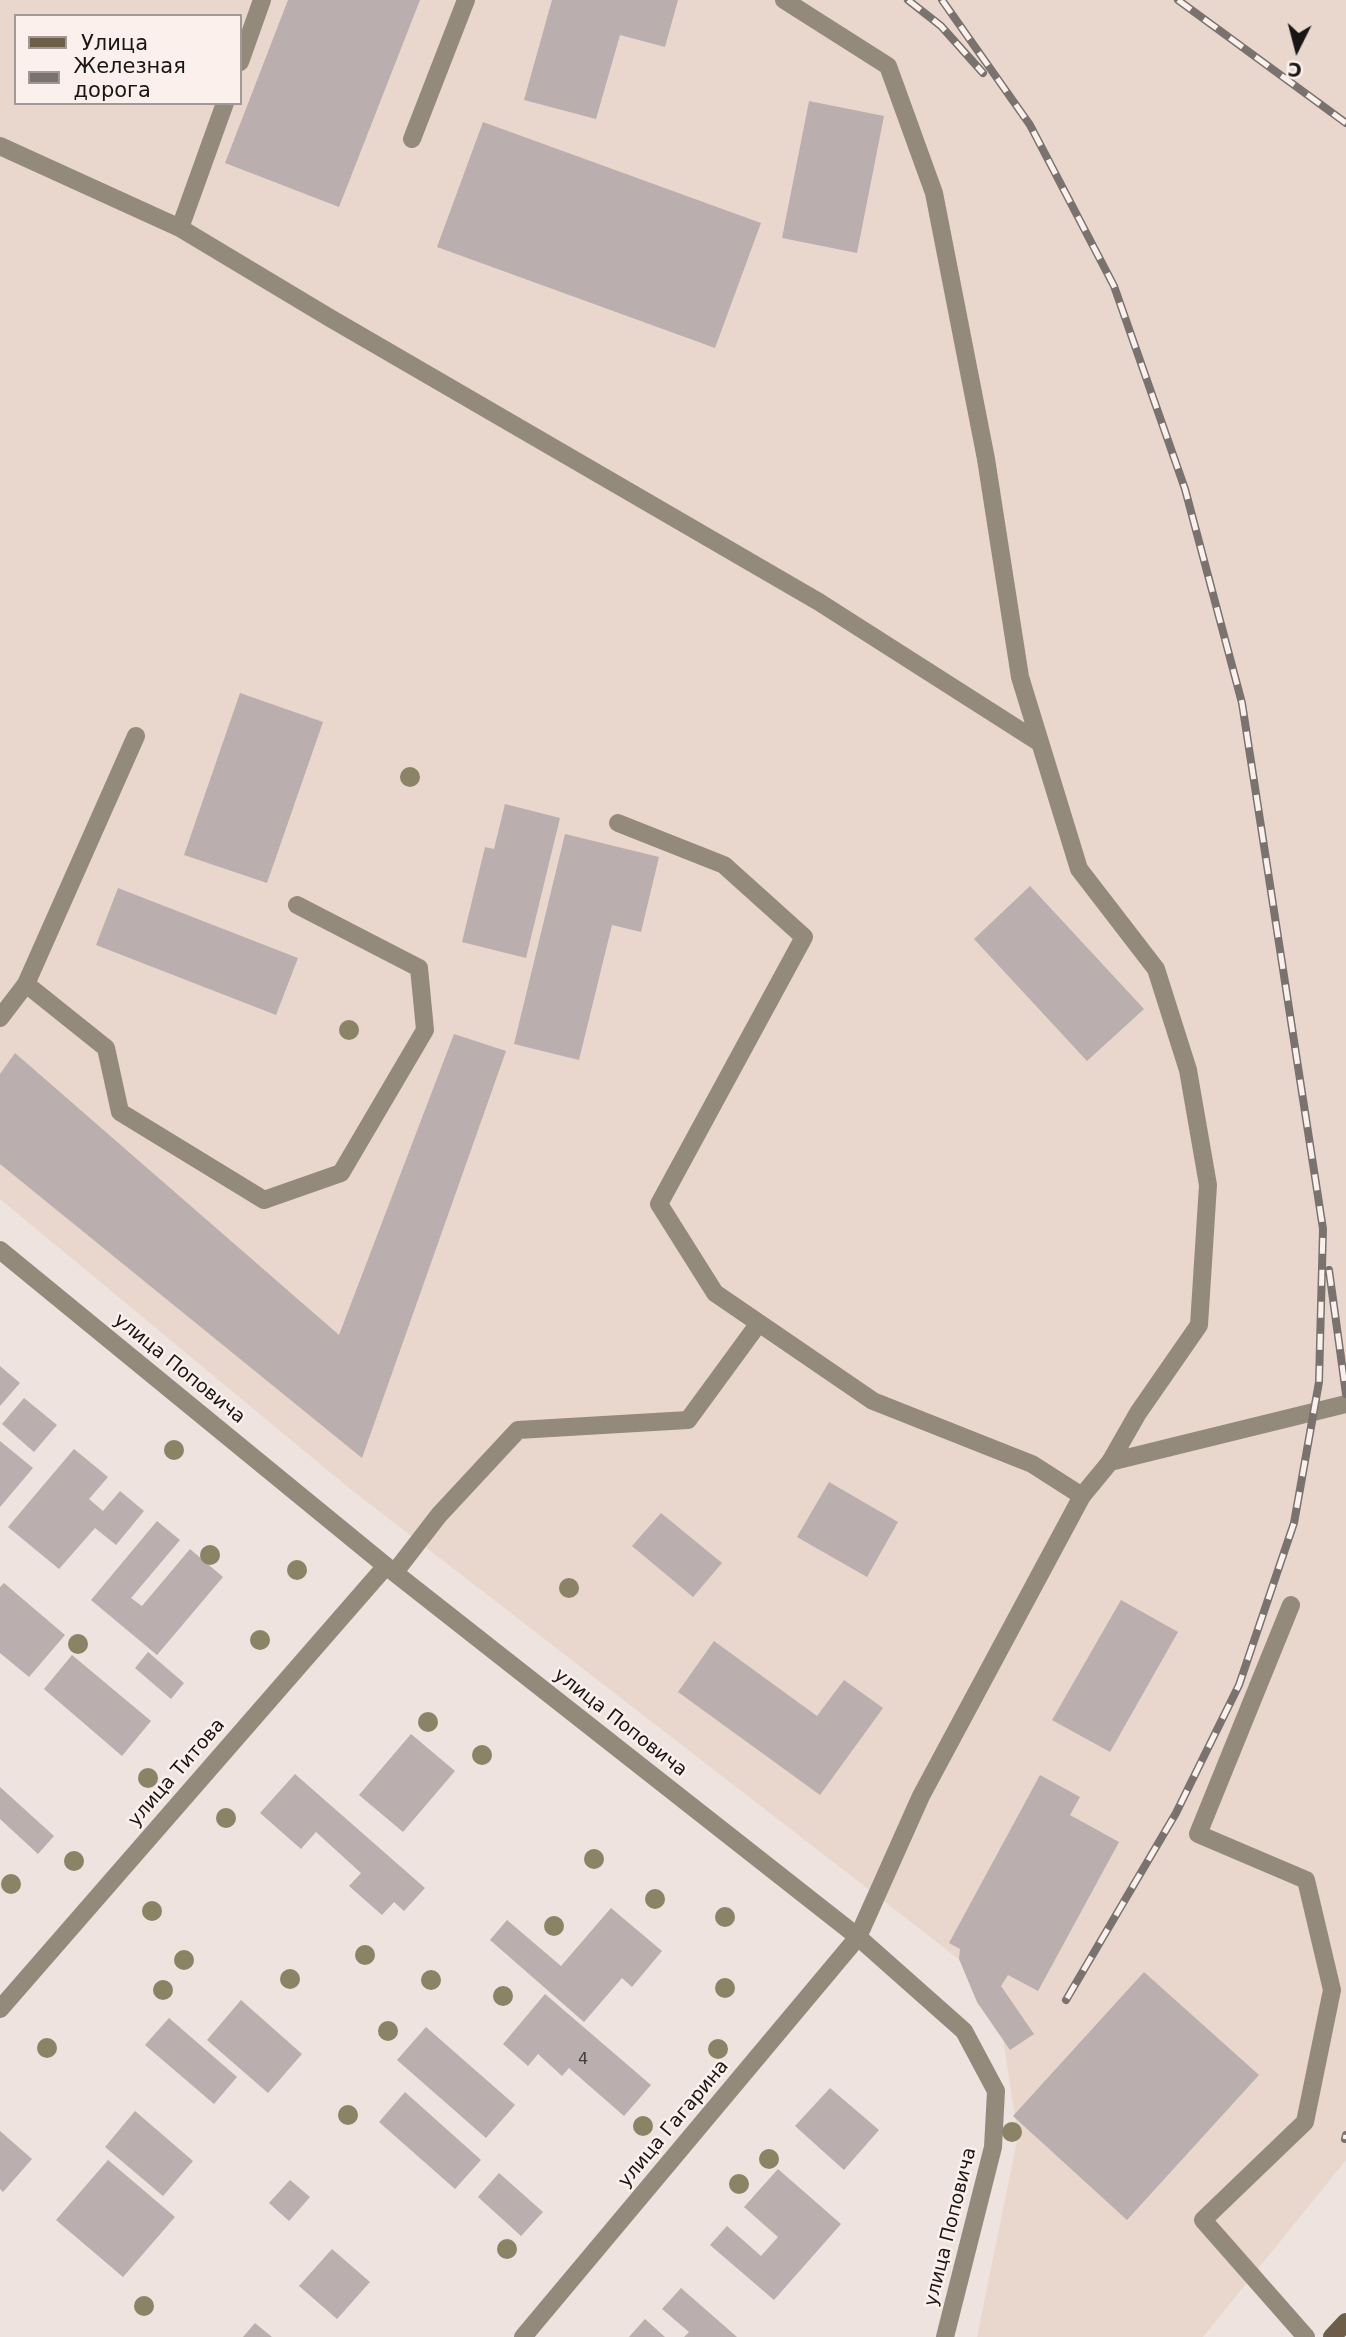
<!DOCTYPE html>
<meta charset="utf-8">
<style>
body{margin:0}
#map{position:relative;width:1346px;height:2337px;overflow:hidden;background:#eee3de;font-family:"DejaVu Sans",sans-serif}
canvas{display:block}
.legend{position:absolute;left:14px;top:14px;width:228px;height:91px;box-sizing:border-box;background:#fbf0eb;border:2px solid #a19995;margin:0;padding:9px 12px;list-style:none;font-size:21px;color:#1a1615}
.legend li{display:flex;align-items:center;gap:14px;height:35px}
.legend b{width:35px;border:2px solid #a19995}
.north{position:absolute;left:1262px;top:14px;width:70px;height:70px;-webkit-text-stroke:5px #fbf0eb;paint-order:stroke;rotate:186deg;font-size:19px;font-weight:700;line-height:28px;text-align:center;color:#1a1615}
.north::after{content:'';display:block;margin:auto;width:24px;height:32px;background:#1a1615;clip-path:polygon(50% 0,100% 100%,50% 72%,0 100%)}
</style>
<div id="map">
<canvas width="1346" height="2337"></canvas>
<ul class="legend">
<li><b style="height:9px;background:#6d5e4a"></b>Улица</li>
<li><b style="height:9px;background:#79726f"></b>Железная дорога</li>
</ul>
<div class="north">С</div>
</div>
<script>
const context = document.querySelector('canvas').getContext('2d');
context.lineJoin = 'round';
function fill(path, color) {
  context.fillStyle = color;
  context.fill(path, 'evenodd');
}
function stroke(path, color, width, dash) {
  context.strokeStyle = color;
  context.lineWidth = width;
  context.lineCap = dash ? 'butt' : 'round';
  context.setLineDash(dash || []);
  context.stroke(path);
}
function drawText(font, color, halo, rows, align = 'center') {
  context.font = font + ' "DejaVu Sans",sans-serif';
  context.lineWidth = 5;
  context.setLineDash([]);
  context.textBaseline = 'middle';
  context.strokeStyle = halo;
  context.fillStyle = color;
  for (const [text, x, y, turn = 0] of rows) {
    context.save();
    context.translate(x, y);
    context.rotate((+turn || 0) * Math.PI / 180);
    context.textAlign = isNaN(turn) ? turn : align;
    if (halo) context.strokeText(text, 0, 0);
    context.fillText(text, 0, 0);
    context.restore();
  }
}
fill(new Path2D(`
 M0,0H1346V2160L1203,2337H977L1018,2136L995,1987L349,1488L0,1199ZM16,16H240V103H16Z`), '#e9d7ce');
fill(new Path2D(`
 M288,0H420L339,207L225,163Z
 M552,0H678L665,47L620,35L596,119L524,100Z
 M809,101L884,116L857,253L782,238Z
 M483,122L761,223L715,348L437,247Z
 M240,693L323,722L267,883L184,855Z
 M505,804L560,818L526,958L462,942L485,847L494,849Z
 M565,834L659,857L641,932L612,925L579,1060L514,1044Z
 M1030,886L1144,1009L1087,1061L974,939Z
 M118,888L298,958L276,1015L96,945Z
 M454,1034L506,1051L362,1458L0,1164V1074L15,1053L339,1335Z
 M0,1366L20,1383L0,1406Z
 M24,1398L57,1425L34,1452L2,1424Z
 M0,1441L33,1468L0,1507Z
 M74,1449L108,1477L89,1499L103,1511L120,1491L144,1511L116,1545L95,1528L59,1569L8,1527Z
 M829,1482L898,1522L867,1577L797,1537Z
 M661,1513L722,1563L693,1597L632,1546Z
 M157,1521L180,1540L131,1598L142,1606L190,1549L223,1577L157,1655L91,1600Z
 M4,1583L65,1635L29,1677L0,1653V1587Z
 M1121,1600L1178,1632L1110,1752L1052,1720Z
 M714,1641L817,1716L844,1680L883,1708L820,1795L678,1692Z
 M148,1652L184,1683L171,1699L135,1668Z
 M72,1655L151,1721L122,1756L44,1689Z
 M411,1734L455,1771L403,1832L359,1795Z
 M295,1774L425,1888L404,1911L394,1902L382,1915L349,1886L361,1873L316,1832L301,1849L260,1813Z
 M1040,1775L1080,1797L1070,1815L1119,1842L1038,1991L1008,1975L1001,1986L1034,2034L1010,2050L977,2002L959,1959L960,1949L949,1943Z
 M0,1787L54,1836L38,1854L0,1819Z
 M611,1908L662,1951L632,1987L622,1978L584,2022L490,1940L507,1920L561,1966Z
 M1144,1972L1259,2075L1127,2220L1013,2116Z
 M545,1994L651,2085L624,2116L569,2068L562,2076L538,2054L528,2066L503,2044Z
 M241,2000L302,2054L268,2093L207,2040Z
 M169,2018L237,2077L214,2104L145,2045Z
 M426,2027L515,2105L486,2138L397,2060Z
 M830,2088L879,2130L844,2170L795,2126Z
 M405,2092L481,2160L455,2189L379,2122Z
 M135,2111L193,2161L163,2196L105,2147Z
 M0,2131L32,2159L3,2192L0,2189Z
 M108,2160L175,2217L123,2277L56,2220Z
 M778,2169L841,2224L774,2300L710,2245L727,2226L761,2256L778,2237L744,2207Z
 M499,2173L543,2212L521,2236L478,2197Z
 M290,2180L310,2197L289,2221L269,2203Z
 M332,2249L370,2282L337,2319L299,2286Z
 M681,2288L737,2337H684L689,2332L662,2309Z
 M645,2319L665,2337H629Z
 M255,2323L272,2337H243Z`), '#baaeae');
stroke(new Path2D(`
 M784,0L888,66L934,193L986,459L1020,677L1079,869L1156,969L1188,1070L1208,1185L1199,1325L1138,1413L1110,1462
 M240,62L262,0
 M225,103L180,228L330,318L819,602L1040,743
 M412,139L466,0
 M0,146L180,228
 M618,823L724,865L804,937L659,1204L715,1293L873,1401L1032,1464L1082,1496
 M26,984L106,1048L120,1112L264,1200L341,1173L425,1030L419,968L297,905
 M0,1018L26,984L136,736
 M395,1572L439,1515L518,1430L688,1420L759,1323
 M1291,1605L1198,1834L1306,1880L1332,1990L1305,2122L1203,2220L1306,2337`), '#948a7c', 18);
stroke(new Path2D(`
 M0,1250L386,1566L858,1937L964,2031L996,2091L993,2147L945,2337
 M0,2009L386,1566
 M523,2337L858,1937L921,1796L1082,1496L1110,1462L1346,1404`), '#948a7c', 18);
stroke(new Path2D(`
 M1332,2337L1346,2322`), '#6d5e4a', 18);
const rail = new Path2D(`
 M908,0L941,26L983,73
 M942,0L1030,125L1114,286L1185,489L1242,703L1323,1229L1319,1382L1294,1523L1239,1685L1176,1813L1066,2000
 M1178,0L1346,123
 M1329,1270L1346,1394
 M1345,2139L1346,2135`);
stroke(rail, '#79726f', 8);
stroke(rail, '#fbf0eb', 5, [16]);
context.fillStyle = '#8a8365';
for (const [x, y] of [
 [410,777],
 [349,1030],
 [174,1450],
 [210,1555],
 [297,1570],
 [569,1588],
 [260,1640],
 [78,1644],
 [428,1722],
 [482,1755],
 [148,1778],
 [226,1818],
 [594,1859],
 [74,1861],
 [11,1884],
 [655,1899],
 [152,1911],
 [725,1917],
 [554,1926],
 [365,1955],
 [184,1960],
 [290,1979],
 [431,1980],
 [725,1988],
 [163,1990],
 [503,1996],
 [388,2031],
 [47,2048],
 [718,2049],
 [348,2115],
 [643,2126],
 [1012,2132],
 [769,2159],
 [739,2184],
 [507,2249],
 [144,2306]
]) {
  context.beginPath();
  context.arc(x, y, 10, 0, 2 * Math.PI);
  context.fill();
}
drawText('16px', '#423c3b', null, [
 ["4",583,2060]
]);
drawText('19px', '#1a1615', '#fbf0eb', [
 ["улица Поповича",179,1369,39],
 ["улица Поповича",620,1723,38],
 ["улица Титова",177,1773,-49],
 ["улица Гагарина",674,2124,-50],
 ["улица Поповича",951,2227,-76]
]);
</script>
